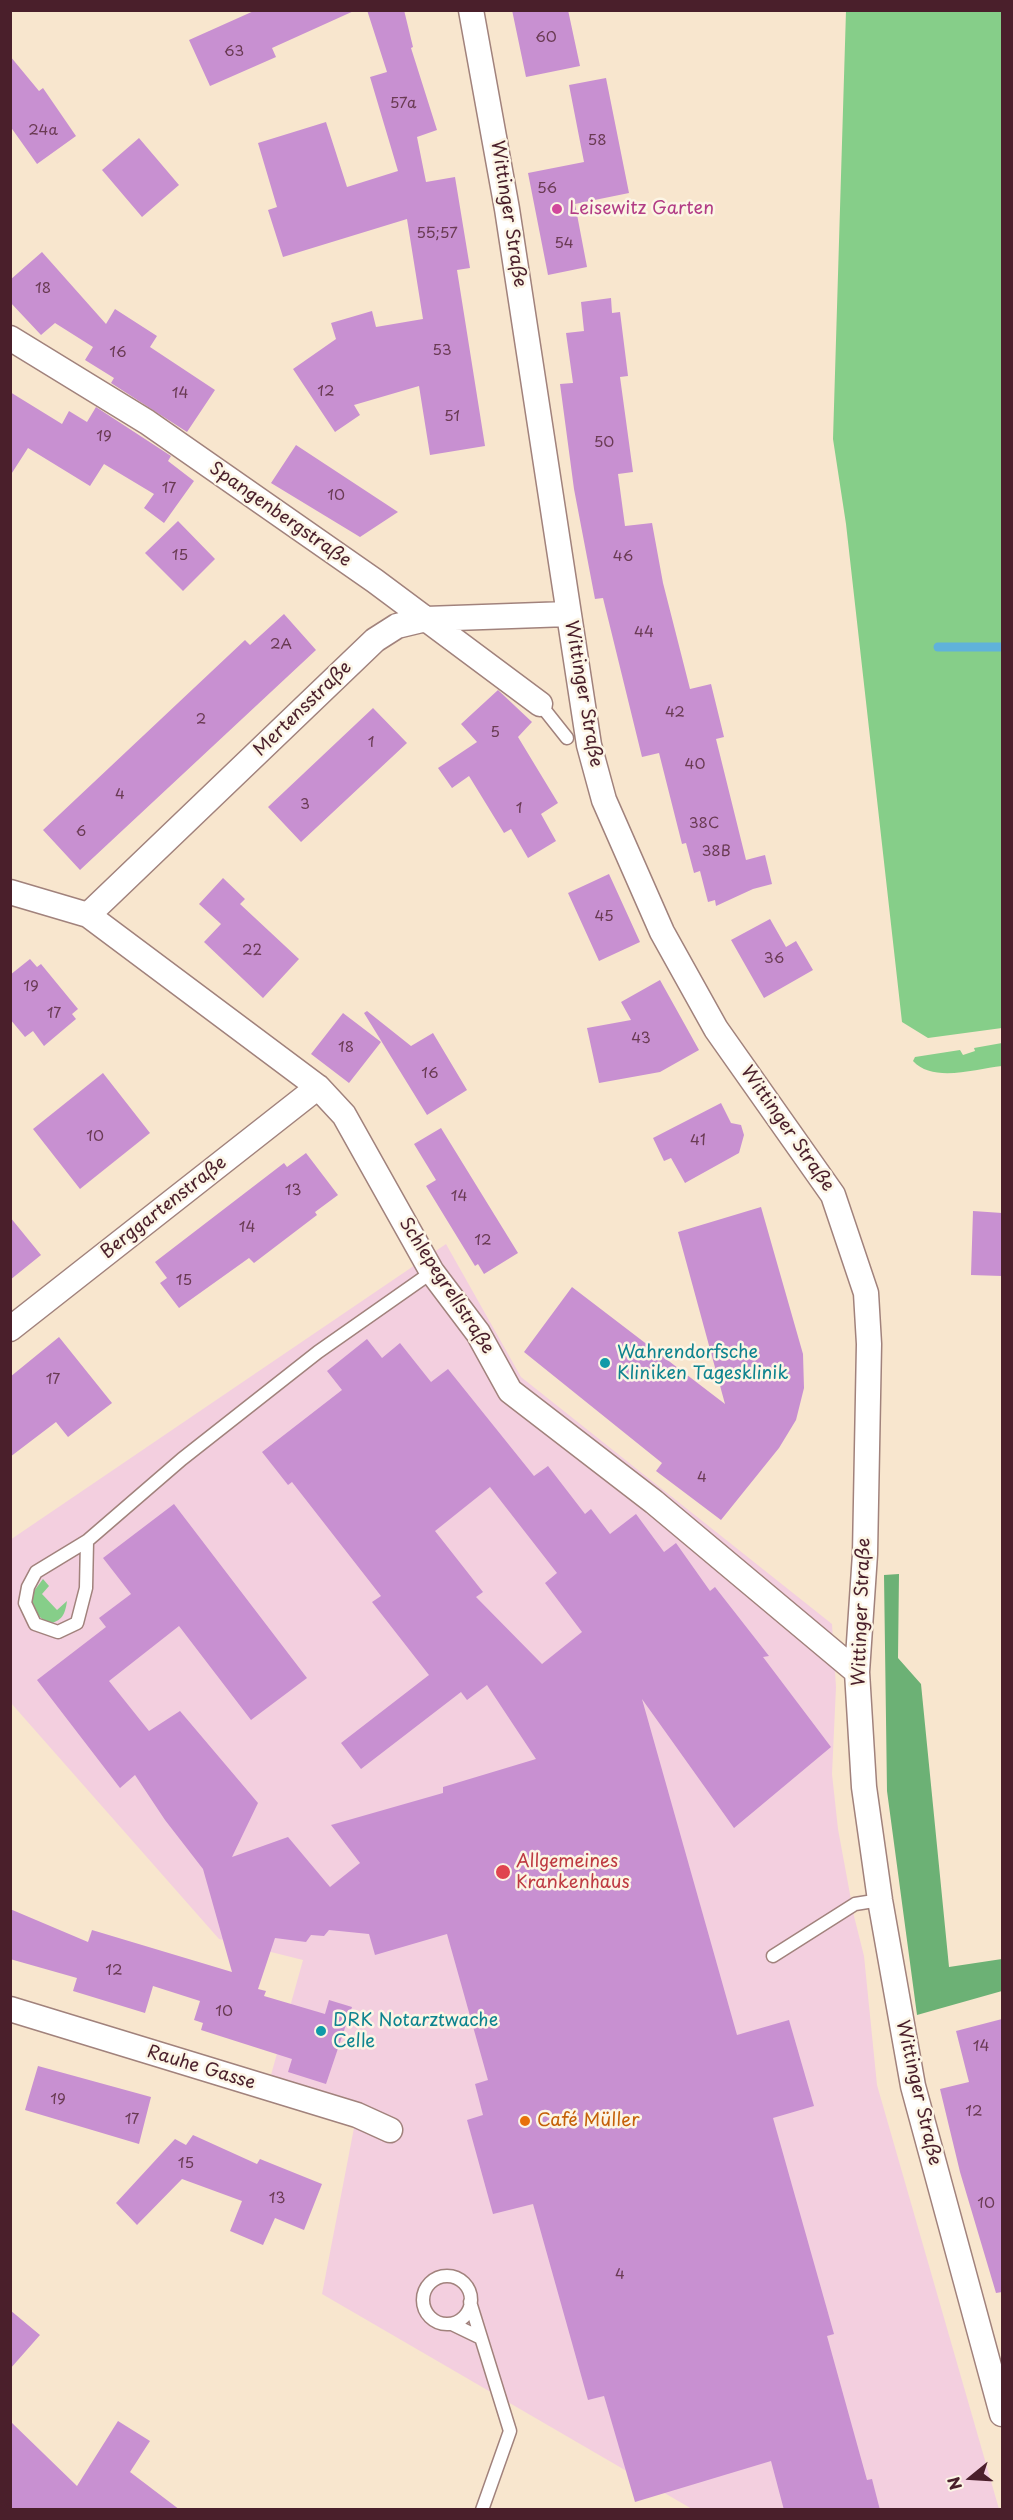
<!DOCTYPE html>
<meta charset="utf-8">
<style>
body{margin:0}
#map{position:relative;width:1013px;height:2520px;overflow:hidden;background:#f8e6ce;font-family:"Playpen Sans",sans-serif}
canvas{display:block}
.frame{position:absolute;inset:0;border:12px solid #4a1f2b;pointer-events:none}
.north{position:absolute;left:941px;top:2448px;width:60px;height:60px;-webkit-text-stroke:4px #fcf5e5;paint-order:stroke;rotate:252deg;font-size:16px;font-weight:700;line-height:24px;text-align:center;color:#4a1f2b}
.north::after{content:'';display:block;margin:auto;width:21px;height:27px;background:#4a1f2b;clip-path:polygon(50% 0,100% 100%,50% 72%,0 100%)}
</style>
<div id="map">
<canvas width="1013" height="2520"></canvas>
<div class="frame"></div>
<div class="north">N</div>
</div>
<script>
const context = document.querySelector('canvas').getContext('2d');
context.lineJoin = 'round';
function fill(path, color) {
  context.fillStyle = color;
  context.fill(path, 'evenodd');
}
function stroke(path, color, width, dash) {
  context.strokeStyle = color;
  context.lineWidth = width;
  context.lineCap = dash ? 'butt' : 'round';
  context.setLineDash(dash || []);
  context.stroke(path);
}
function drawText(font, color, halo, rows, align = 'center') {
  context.font = font + ' "Playpen Sans",sans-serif';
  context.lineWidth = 5;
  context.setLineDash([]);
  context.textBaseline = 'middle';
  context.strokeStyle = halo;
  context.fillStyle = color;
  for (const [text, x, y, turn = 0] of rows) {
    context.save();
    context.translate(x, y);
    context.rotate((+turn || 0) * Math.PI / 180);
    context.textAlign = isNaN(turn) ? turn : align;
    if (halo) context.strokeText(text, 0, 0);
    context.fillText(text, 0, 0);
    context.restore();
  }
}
fill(new Path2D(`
 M446,1244L521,1377L832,1624L836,1687L832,1774L838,1829L854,1916L864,1956L877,2085L999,2509H692L322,2294L359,2102L271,2075L303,1960L219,1939L11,1703L10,1540Z`), '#f3cfdf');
fill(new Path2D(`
 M846,11H1002V1028L928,1038L902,1022L846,524L833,439Z
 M1002,1043V1066C975,1069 933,1083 913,1061L915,1057L960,1050L963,1055L975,1051L974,1048Z
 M43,1579L49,1586L42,1594L57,1610L67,1601C65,1615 62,1621 48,1624L33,1611L31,1595Z`), '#86ce89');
fill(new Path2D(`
 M899,1574L898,1658L921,1684L949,1967L1002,1959V1991L917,2015L887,1791L884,1575Z`), '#6cb175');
stroke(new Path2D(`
 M938,647H1002`), '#60b2db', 9);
fill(new Path2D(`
 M256,10H356L272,48L276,57L210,86L189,40Z
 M367,10H404L413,47L411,48L437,130L417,137L426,182L455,177L470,268L457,270L485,446L430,455L419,386L354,405L360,415L335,432L293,369L336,339L331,323L372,311L376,327L423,319L407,219L283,257L268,210L277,207L258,143L326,122L347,187L398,171L370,77L387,72Z
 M512,10H568L580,66L526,77Z
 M10,56L39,91L43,88L76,136L37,164L10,126Z
 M606,78L629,193L575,204L587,267L548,275L528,173L584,162L569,85Z
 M139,138L179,185L142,217L102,170Z
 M42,252L106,324L115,309L157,336L150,347L215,390L187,432L111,383L114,378L85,360L93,347L55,323L41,335L10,302V280Z
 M611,298L612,313L620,312L628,376L620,377L633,472L618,474L625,526L652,523L663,583L690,689L711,684L724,737L716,739L746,860L765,855L772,884L753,889L716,906L715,900L708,902L700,871L694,873L686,843L682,844L659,753L642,757L603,598L595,599L574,489L560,384L573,383L566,333L584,331L581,302Z
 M10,392L62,424L69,411L87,422L96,407L171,456L168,461L194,481L164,523L144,508L154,494L104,464L90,486L28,448L10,476Z
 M296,445L398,512L360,537L271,483Z
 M178,521L215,559L183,591L145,553Z
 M284,614L316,650L80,870L43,830L245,640L250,645Z
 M498,690L532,722L518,737L558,803L541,814L556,841L528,858L511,829L504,833L469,776L452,788L438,768L477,742L461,724Z
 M373,708L407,743L301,842L268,807Z
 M609,874L640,942L599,961L568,893Z
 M223,878L245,899L240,904L299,959L263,998L204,942L221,924L199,904Z
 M770,919L786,947L796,941L813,970L764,998L731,940Z
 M30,959L37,967L41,964L78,1009L72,1014L76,1019L44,1046L33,1031L25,1037L10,1019V975Z
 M660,980L699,1050L660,1072L599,1083L587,1028L631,1020L621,1002Z
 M367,1011L411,1046L433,1033L467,1090L427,1115L364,1013Z
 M343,1013L381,1042L349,1083L311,1054Z
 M103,1073L150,1133L80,1189L33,1129Z
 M721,1103L731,1123L741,1125L744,1135L739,1153L685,1183L671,1158L664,1161L653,1138Z
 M441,1128L518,1253L484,1274L478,1264L475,1266L426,1186L436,1180L414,1144Z
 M306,1153L338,1195L315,1212L317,1215L254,1263L249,1258L179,1308L160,1283L167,1278L155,1262L284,1163L287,1167Z
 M761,1207L803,1354L804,1388L796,1420L779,1448L721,1520L656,1471L662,1463L524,1352L572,1287L725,1404L678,1232Z
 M973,1211L1002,1213V1276L971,1275Z
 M10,1217L41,1255L10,1280Z
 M59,1337L112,1403L68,1437L56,1422L10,1457V1377Z
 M367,1339L382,1358L400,1343L431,1382L448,1369L534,1476L548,1466L585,1514L591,1509L610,1534L636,1514L664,1552L676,1543L710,1591L715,1587L769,1656L763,1657L831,1747L734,1828L642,1699L737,2035L789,2020L814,2106L773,2118L834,2334L827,2336L867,2480L872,2479L880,2510H784L771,2461L635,2502L604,2396L588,2400L533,2204L493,2214L467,2120L483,2115L475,2084L488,2080L447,1934L375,1955L369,1934L329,1930L324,1936L311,1935L306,1942L275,1938L258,1989L266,1991L264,1996L325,2014L329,2000L352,2007L326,2084L288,2072L292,2059L201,2030L203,2023L194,2020L200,2001L153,1986L145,2013L73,1991L77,1978L10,1959V1909L88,1942L92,1930L232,1972L203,1869L165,1820L135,1775L120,1788L37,1680L106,1627L99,1618L131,1594L103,1558L174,1504L307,1678L251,1720L179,1626L109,1681L149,1731L180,1711L258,1803L232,1857L288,1837L330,1887L360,1863L331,1825L443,1793V1787L536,1759L487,1685L467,1700L461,1692L361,1769L341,1743L429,1675L372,1602L381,1596L292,1482L288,1485L262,1452L342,1390L327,1371ZM490,1487L557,1573L545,1583L582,1632L542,1664L476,1597L483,1592L435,1531Z
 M1002,2019V2292L996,2293L960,2172L940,2089L969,2082L956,2031Z
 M38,2066L151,2097L139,2144L25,2110Z
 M193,2135L257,2164L260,2159L322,2184L304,2230L275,2218L263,2245L230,2231L242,2201L182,2179L137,2225L116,2203L175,2139L186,2145Z
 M10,2310L40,2335L10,2369Z
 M10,2421L77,2486L118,2421L150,2441L130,2472L180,2510H10Z`), '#c890d1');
const service = new Path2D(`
 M540,704L567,738
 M87,1541L86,1588L77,1623L58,1632L35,1624L25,1603L28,1587L36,1572L87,1541L182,1459L318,1352L432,1272
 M773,1956L855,1904L880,1900
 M423 2300a24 24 0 1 1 48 0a24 24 0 1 1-48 0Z
 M470,2302L510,2431L482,2510
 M452,2324L481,2338`);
const minor = new Path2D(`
 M471,10L507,209L589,745L604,800L662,932L716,1029L833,1195L866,1293L869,1344L865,1554L857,1672L864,1787L880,1900L913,2086L1002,2414
 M10,338L147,422L375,581L540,704
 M10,892L88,915L318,1087L344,1115L432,1272L478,1333L510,1391L654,1502L857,1672
 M88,915L375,640L397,626L426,619L568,614
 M10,1329L318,1087
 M10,2009L357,2115L390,2130`);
stroke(service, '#a1827c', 15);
stroke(minor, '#a1827c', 27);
stroke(service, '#fff', 12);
stroke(minor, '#fff', 24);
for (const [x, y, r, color] of [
 [557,209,6,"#d1479c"],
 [605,1363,6,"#0f9aa8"],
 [503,1872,8,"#e0444e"],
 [321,2031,6,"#0f9aa8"],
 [525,2121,6,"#e8710a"]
]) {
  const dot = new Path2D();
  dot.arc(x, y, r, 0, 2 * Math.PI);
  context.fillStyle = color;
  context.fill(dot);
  stroke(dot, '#fcf5e5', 2);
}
drawText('15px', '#6a3b54', null, [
 ["60",546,38],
 ["63",234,52],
 ["57a",403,104],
 ["24a",43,131],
 ["58",597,141],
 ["56",547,189],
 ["55;57",437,234],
 ["54",564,244],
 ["18",43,289],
 ["53",442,351],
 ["16",118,353],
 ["12",326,392],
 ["14",180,394],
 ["51",452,417],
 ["19",104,437],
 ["50",604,443],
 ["17",169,489],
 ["10",336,496],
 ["15",180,556],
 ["46",623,557],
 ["44",644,633],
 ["2A",281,645],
 ["42",675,713],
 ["2",201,720],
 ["5",495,733],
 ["1",371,743],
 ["40",695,765],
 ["4",120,795],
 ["3",305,805],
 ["1",519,809],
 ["38C",704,824],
 ["6",81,832],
 ["38B",716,852],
 ["45",604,917],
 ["22",252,951],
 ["36",774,959],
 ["19",31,987],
 ["17",54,1014],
 ["43",641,1039],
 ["18",346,1048],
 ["16",430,1074],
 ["10",95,1137],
 ["41",698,1141],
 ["13",293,1191],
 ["14",459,1197],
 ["14",247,1228],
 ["12",483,1241],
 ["15",184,1281],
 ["17",53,1380],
 ["4",702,1478],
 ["12",114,1971],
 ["10",224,2012],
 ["14",981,2047],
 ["19",58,2100],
 ["12",974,2112],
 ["17",132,2120],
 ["15",186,2164],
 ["13",277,2199],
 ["10",986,2204],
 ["4",620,2275]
]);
drawText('18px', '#b23c85', '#fcf5e5', [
 ["Leisewitz Garten",569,209]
], 'left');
drawText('18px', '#4a1f2b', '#fcf5e5', [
 ["Wittinger Straße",508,214,81],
 ["Spangenbergstraße",280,515,35],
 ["Wittinger Straße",583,694,80],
 ["Mertensstraße",303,709,-44],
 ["Wittinger Straße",787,1129,55],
 ["Berggartenstraße",164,1208,-38],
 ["Schlepegrellstraße",446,1286,57],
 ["Wittinger Straße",862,1612,-88],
 ["Rauhe Gasse",201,2068,17],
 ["Wittinger Straße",918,2093,77]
]);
drawText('18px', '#0d838f', '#fcf5e5', [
 ["Wahrendorfsche",617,1353],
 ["Kliniken Tagesklinik",617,1374],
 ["DRK Notarztwache",333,2021],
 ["Celle",333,2042]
], 'left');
drawText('18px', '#be3a42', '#fcf5e5', [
 ["Allgemeines",516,1862],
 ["Krankenhaus",516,1883]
], 'left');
drawText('18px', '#c56008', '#fcf5e5', [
 ["Café Müller",537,2121]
], 'left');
</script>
